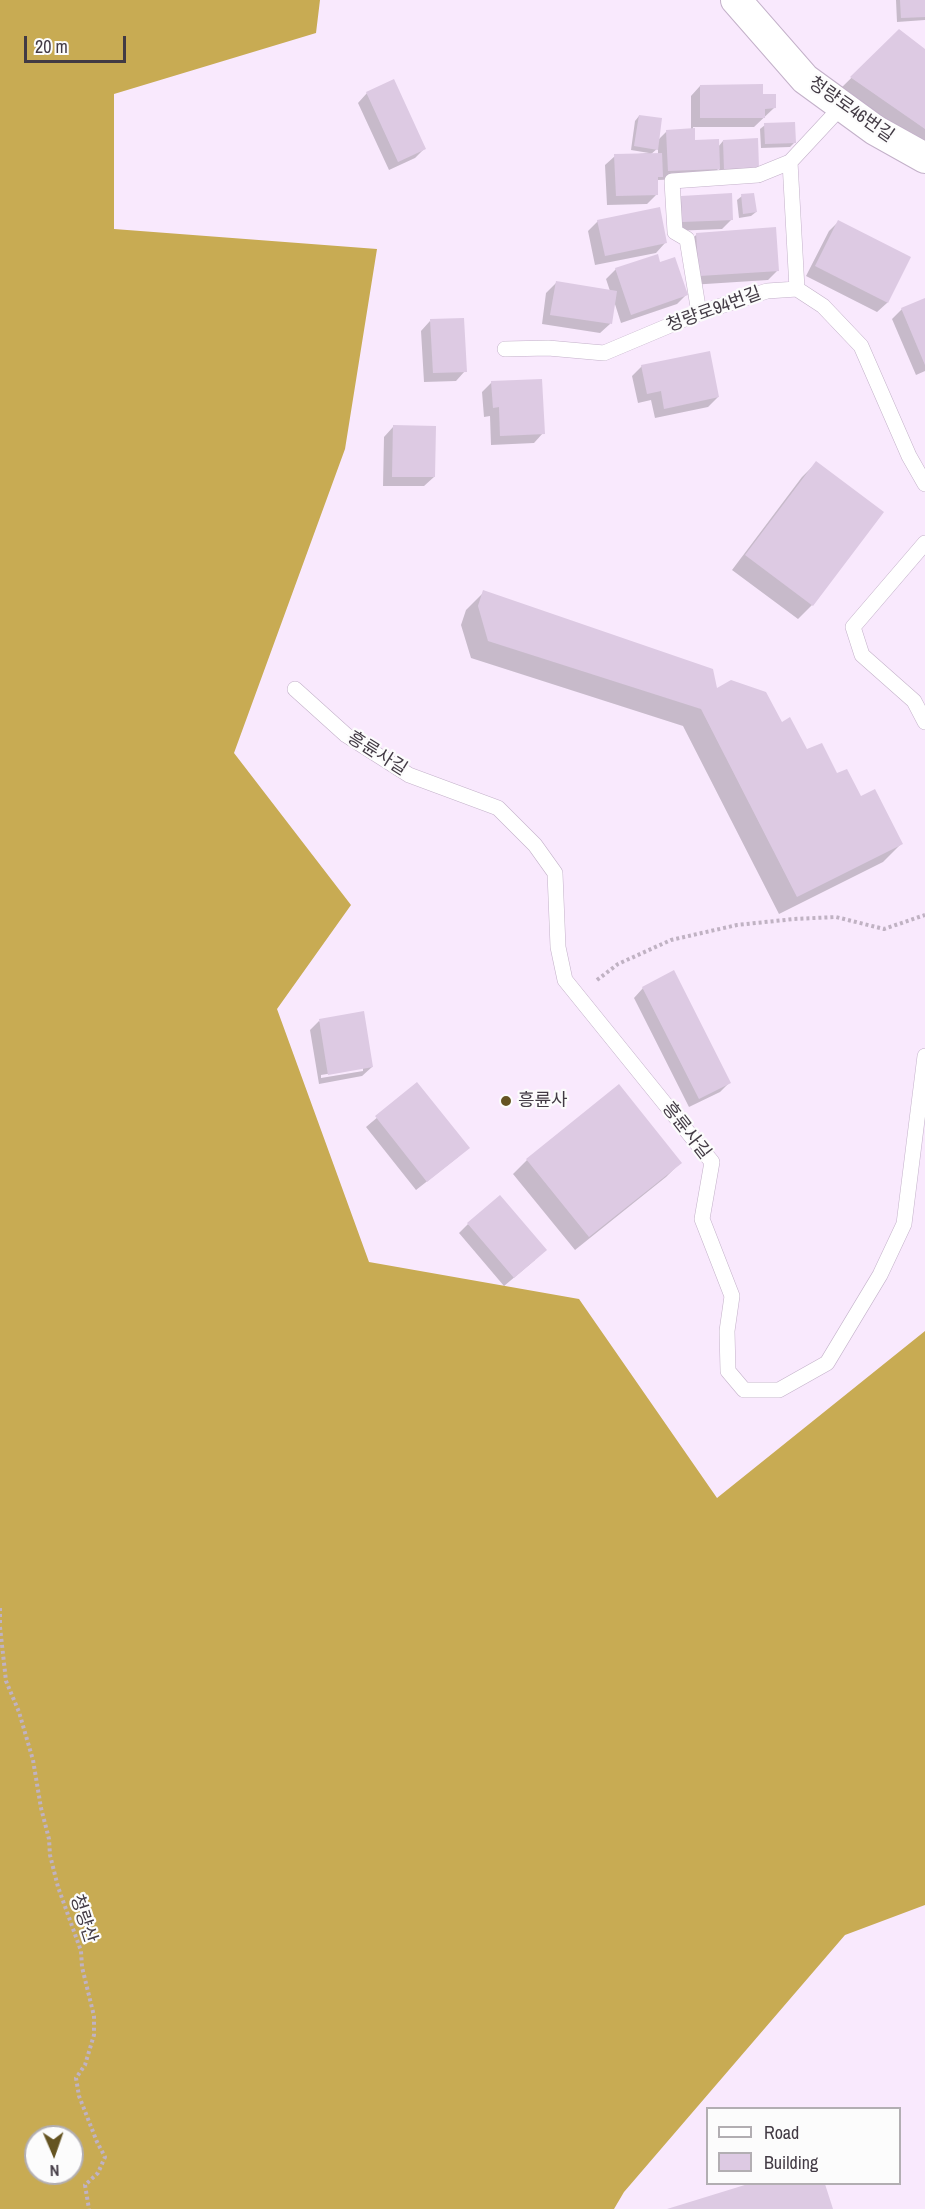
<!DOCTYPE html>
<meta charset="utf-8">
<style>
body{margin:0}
#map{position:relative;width:925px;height:2209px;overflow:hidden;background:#f9e9fd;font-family:"Archivo Narrow",sans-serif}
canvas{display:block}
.legend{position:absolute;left:706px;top:2107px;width:195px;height:78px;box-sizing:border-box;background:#fcfcfc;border:2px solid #b2aeb2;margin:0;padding:8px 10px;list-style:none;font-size:18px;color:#423a44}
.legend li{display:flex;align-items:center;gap:12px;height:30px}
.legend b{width:30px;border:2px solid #b2aeb2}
.north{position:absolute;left:24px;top:2125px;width:60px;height:60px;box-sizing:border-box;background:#fcfcfc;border:2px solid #b2aeb2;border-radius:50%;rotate:178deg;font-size:16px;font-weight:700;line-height:24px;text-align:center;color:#423a44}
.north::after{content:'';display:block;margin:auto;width:21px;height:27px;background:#655422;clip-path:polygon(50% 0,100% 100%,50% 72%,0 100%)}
.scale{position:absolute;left:24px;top:36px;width:102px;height:27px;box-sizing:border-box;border:3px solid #423a44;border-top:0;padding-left:8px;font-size:18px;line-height:21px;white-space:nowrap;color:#423a44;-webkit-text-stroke:4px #fcfcfc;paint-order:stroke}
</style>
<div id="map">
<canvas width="925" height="2209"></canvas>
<ul class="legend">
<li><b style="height:8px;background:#fff"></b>Road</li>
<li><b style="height:16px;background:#ddcae3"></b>Building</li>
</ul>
<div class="north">N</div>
<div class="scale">20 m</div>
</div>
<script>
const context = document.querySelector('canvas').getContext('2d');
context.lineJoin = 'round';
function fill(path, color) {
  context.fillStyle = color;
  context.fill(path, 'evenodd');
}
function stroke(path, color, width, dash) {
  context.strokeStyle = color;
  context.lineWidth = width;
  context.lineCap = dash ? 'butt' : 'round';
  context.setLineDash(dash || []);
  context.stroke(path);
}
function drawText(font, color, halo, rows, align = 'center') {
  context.font = font + ' "Archivo Narrow","Noto Sans KR",sans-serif';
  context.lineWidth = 4.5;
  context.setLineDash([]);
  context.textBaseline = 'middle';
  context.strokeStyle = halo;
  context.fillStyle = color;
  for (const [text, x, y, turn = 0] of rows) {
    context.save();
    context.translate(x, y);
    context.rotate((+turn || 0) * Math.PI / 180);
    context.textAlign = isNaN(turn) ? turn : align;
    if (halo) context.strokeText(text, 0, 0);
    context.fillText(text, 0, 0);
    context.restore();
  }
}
fill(new Path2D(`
 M0,0H320L316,33L114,94V229L377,249L345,449L234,753L351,905L277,1009L369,1262L579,1299L717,1498L925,1331V1905L845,1935L624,2192L614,2209H0ZM36,2137H72V2173H36Z`), '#c8ab53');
fill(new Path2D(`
 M896,0H925V20L897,22Z
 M899,31L925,50V148L837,92Z
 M700,86L762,95L774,108L754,127H693L694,142L718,147L723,141L758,167L720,173L719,168L709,178L658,180L656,195L647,204L607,205L605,165L615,156L649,153L631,150L635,121L639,116L657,141L667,131L691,130V96ZM658,148V155H650Z
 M367,93L424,149L415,158L389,170L358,103Z
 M765,125L795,142L790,147L761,148L760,129Z
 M742,196L756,212L751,216L739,218L737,200Z
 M682,197L732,219L722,229L673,231L672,207Z
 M598,221L665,243L656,253L595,265L588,231Z
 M838,222L909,258L887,303L877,312L806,276L829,231Z
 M697,234L777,271L768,280L690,285L687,244Z
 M659,264L686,295L677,304L621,323L614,301L610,324L600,333L542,324L546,293L556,283L610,291L606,279L616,269Z
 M925,299V371L916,375L892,319L902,309Z
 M430,321L465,371L456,381L424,382L421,331Z
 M642,366L718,397L708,407L655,418L651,400L638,403L632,376Z
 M492,382L543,433L534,443L491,445L490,416L484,417L482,392Z
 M393,427L434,477L424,486H383L384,437Z
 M816,463L812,605L798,619L732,570L802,477Z
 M484,592L716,690L781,724L806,751L837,775L860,798L901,844L883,862L779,914L683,726L471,658L461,625L466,610Z
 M643,988L730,1082L720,1092L689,1107L634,998Z
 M319,1021L372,1067L362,1076L319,1084L310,1030ZM363,1068V1071L321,1078V1075Z
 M417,1084L458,1157L416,1190L366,1127Z
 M527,1160L680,1163L666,1177L575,1250L513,1174Z
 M468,1224L535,1260L504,1286L459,1233Z
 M753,2184H824L832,2209H670Z`), '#0003');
fill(new Path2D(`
 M900,0H925V17L901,18Z
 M899,29L925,49V129L850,77Z
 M394,79L426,149L398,162L366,92Z
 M763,84V94H776V108L765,109V118H700V85Z
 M639,115L662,118L658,150L634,146Z
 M795,122L796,143L765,144L764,123Z
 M695,128V140L719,139L720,169L668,171L666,130Z
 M758,138L759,168L724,169L723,140Z
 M662,153L663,177H658V195L616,196L614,154Z
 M732,193L733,220L682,222L681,196Z
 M754,193L757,212L743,214L741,194Z
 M660,207L667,243L605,256L597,220Z
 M838,220L911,257L888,303L815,266Z
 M776,227L779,271L699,276L696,233Z
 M658,254L660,262L675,257L688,295L631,315L615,268Z
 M556,281L617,291L612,324L550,315Z
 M925,298V365L901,308Z
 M464,318L467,372L433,373L430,319Z
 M710,351L719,397L664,409L661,391L647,394L641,365Z
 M542,379L545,434L500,436L499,407L493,408L491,381Z
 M393,425L436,426L435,477H392Z
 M816,461L884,512L813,606L745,555Z
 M483,590L713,669L717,688L731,680L766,692L782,722L790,717L807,749L822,743L837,773L847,769L861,796L875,789L903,844L797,897L701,709L488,641L478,606Z
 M674,970L731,1083L699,1099L642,987Z
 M364,1011L373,1067L328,1075L319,1019Z
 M417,1082L470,1148L427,1182L375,1116Z
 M619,1084L682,1163L589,1237L526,1159Z
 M500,1195L547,1250L514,1278L467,1223Z
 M748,2184H825L833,2209H667Z`), '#ddcae3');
const service = new Path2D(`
 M797,289L790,162L842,106
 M699,313L687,239L675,232L672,181L758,175L790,162
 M505,349L548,348L604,353L699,313L767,291L797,289L823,306L861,346L909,456L925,484
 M925,543L853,627L862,655L914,701L925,722
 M295,689L346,735L409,775L498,808L535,845L555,873L558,947L565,980L712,1162L702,1219L732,1296L727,1331L728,1371L744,1390H779L827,1363L880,1275L904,1224L925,1056`);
const minor = new Path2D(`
 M736,0L805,79L875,130L925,158`);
stroke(service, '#c3b1c9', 16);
stroke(minor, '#c3b1c9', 32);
stroke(new Path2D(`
 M597,980L618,964L671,940L737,925L794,919L836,917L884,929L925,915
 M0,1608V1624
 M0,1627L6,1681L19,1712L33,1760L41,1808L49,1839L50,1855L58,1887L81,1951L82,1967L94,2016V2035L85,2065L76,2078L79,2096L97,2142L105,2157L98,2173L85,2185L89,2209`), '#c0b2c3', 4, [3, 3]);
stroke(service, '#fff', 15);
stroke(minor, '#fff', 30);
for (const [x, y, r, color] of [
 [506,1101,6,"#655422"]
]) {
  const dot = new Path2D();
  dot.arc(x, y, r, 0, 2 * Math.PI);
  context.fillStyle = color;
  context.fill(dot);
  stroke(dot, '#fcfcfc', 2);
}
drawText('18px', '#423a44', '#fcfcfc', [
 ["청량로46번길",851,110,35],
 ["청량로94번길",714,310,-20],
 ["흥륜사길",377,754,32],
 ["흥륜사길",686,1131,52],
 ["청량산",83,1919,72]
]);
drawText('18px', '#423a44', '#fcfcfc', [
 ["흥륜사",518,1101]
], 'left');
</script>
